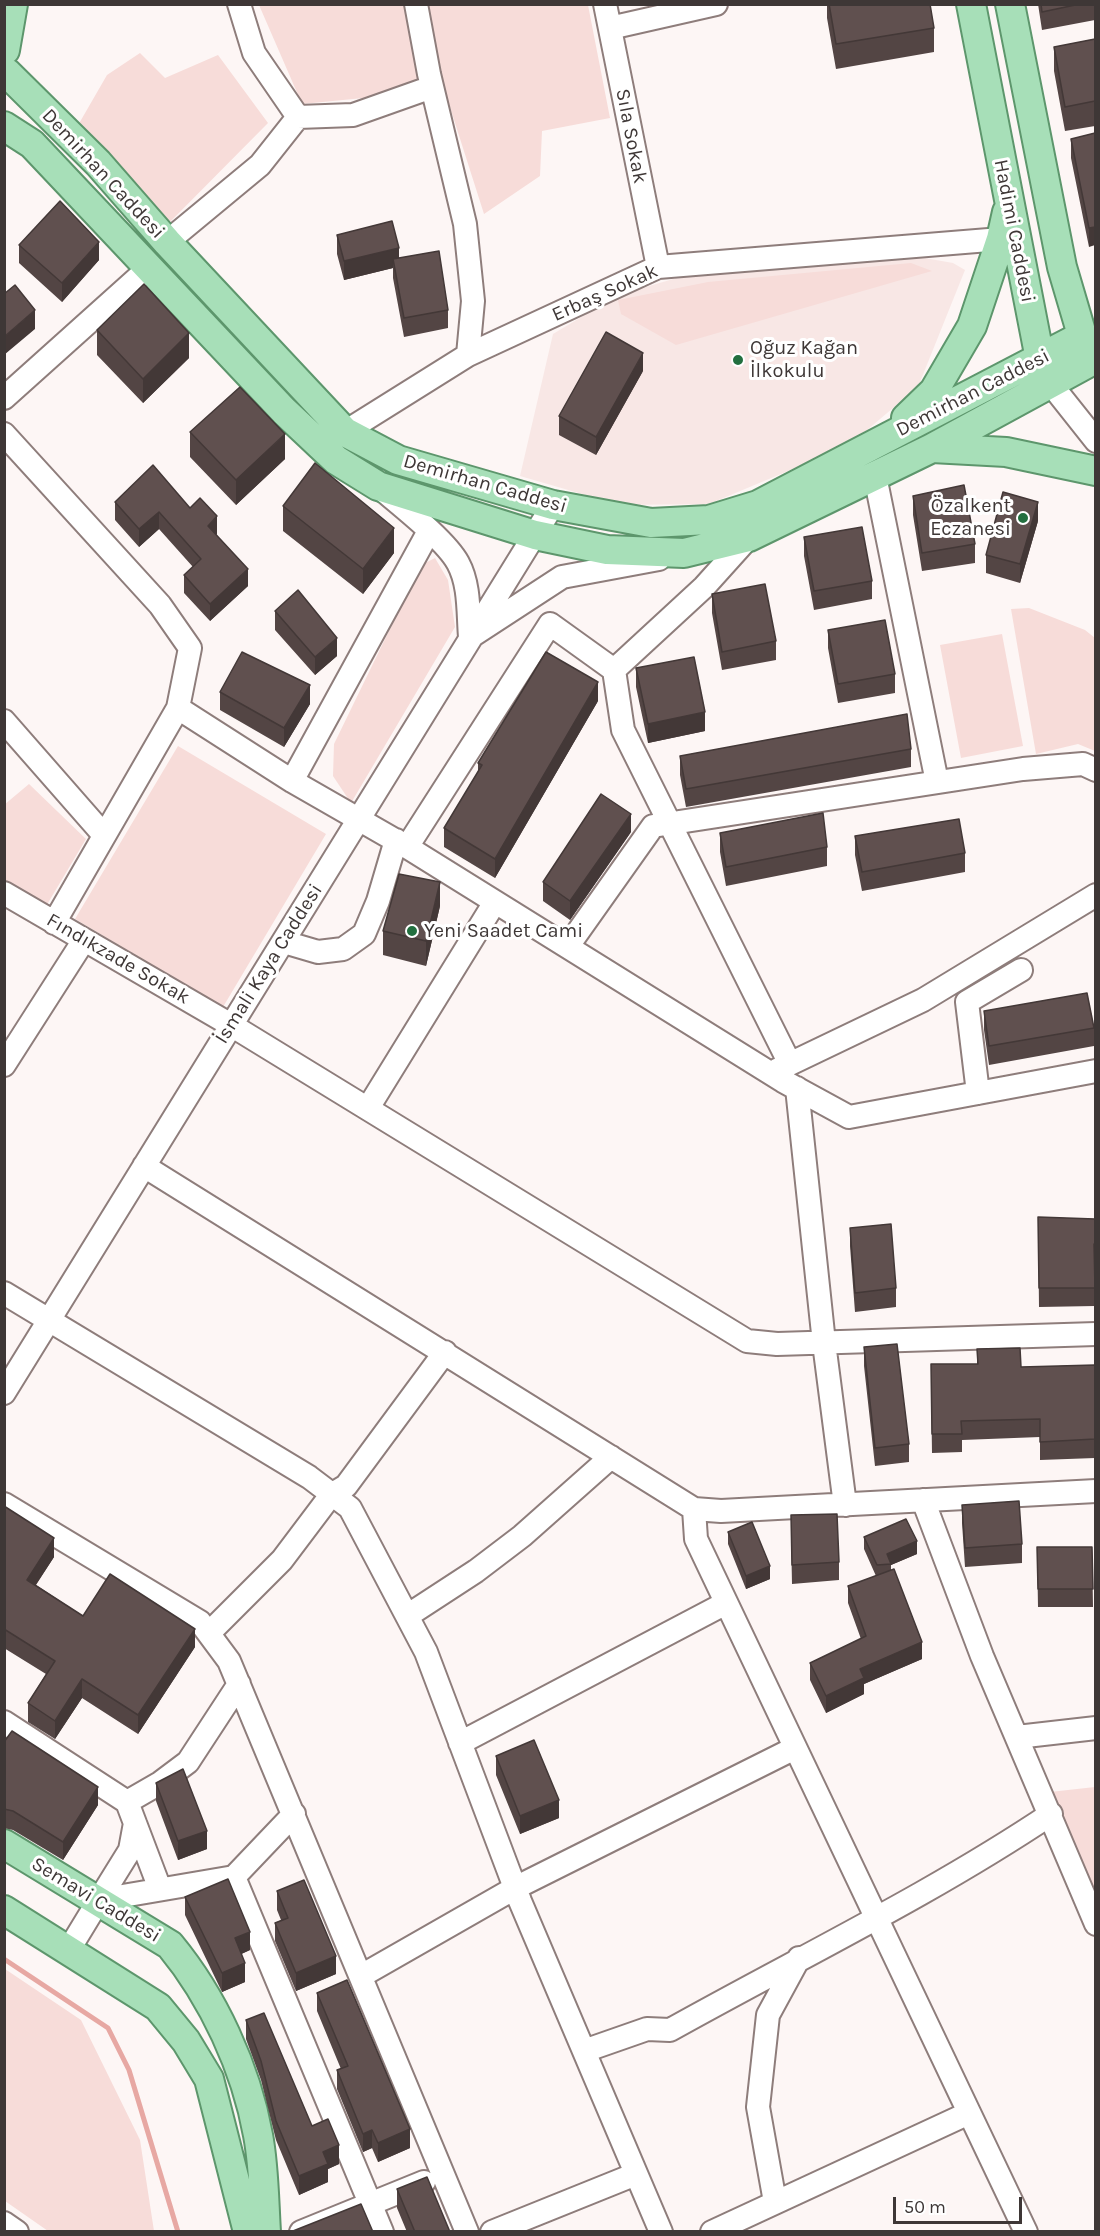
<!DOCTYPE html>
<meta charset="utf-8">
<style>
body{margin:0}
#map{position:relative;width:1100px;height:2236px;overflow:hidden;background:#fdf6f5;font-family:Karla,sans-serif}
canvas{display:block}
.frame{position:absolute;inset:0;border:6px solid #3e3736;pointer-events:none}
.scale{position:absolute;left:893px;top:2197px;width:129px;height:27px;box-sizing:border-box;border:3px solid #3e3736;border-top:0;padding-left:8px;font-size:18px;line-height:21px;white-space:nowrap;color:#3e3736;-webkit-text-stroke:4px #fff;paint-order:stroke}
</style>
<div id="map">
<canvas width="1100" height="2236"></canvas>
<div class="frame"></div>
<div class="scale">50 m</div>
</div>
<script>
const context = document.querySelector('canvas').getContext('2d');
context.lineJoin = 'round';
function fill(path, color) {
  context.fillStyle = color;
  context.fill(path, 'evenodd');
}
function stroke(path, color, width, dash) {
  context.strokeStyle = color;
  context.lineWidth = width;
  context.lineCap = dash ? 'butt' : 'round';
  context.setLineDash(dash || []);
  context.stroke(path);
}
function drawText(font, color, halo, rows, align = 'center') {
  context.font = font + ' Karla,sans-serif';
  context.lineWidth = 6;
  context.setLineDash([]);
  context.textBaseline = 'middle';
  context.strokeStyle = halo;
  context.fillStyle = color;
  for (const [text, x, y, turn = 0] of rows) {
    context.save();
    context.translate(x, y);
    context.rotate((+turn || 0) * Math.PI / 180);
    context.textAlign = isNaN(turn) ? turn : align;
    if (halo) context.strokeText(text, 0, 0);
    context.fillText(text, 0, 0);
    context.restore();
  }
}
fill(new Path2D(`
 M919,257L953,263L965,270L918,387L848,446L709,504L620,505L520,476L553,334L618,295L694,273Z`), '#f8e7e5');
fill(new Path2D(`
 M259,5H588L610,118L542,131L540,176L484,214L441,79L384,96L302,104Z
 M140,53L165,78L218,55L268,123L164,228L77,127L107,75Z
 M911,263L932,271L676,345L621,314L618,300L708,282Z
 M435,558L448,580L455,627L351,803L333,776L334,744L421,565Z
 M1029,608L1085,630L1095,638V751L1078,744L1036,754L1011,609Z
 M1002,634L1023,746L961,758L940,645Z
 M178,746L326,834L223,1007L75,919Z
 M29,784L86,839L42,913L5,888L4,805Z
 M1095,1787V1897L1050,1792Z
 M5,1969L81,2020L140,2140L154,2231H48L5,2201Z`), '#f7dcd9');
stroke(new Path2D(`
 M4,1959L108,2028L129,2070L178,2232`), '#e7a8a3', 5);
const minor = new Path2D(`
 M416,4L429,74L465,224L473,301L468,355
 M605,4L658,267
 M610,28L716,4
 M298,117L353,115L432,87
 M167,242L260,165L298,117L254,53L239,4
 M1050,383L1096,441
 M4,398L150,267
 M345,432L468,355L658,267L1001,239
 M4,434L160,605L190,648L178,708
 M875,476L937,782
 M384,491C404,508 446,541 458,563C470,585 468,613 470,637L562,577L659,559
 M614,670L704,587L749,537
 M4,721L103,834
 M292,781L429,531
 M407,847L550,624L614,670L623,730L790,1064
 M4,893L231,1025L747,1341L777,1344L1096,1334
 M54,923L178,708L292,781L407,847L783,1081L849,1117L1096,1071
 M284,942L318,952L343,949L364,934L378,901L396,840
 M568,946L653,826L1023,769L1083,764L1096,770
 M4,1065L84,940
 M777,1070L923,1000L1096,895
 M797,1088L824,1343L845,1505
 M978,1093L967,1002L1021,970
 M368,1108L495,902
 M144,1166L694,1509L721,1511L1096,1491
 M4,1293L309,1477L350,1508L426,1652L520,1901L661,2232
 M4,1393L553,505
 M923,1500L982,1656L1096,1924
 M4,1504L200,1622L229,1661L467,2232
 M694,1509L696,1539L1026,2232
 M407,1616L476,1571L522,1536L611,1457
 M209,1633L282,1560L331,1495L346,1486L445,1352
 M4,1722L127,1802L160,1889
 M1017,1737L1096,1728
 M460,1743L726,1603
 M127,1802L160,1783L188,1762L239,1684
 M234,1877L294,1814
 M99,1900L130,1850L135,1823
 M68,1951L99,1900L234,1877L382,2232
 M361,1976L515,1888L795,1748
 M584,2051L647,2029L670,2030C797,1959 930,1895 1051,1814
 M775,2202L758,2107L768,2015L799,1958
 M4,2223L17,2232
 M301,2232L424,2182
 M492,2232L636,2174
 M712,2232L969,2113`);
const major = new Path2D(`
 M971,4L1040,359L1047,375
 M5,50L13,4
 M7,73L98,163L167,242L345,432L398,460L553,505L651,523L709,520L758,505L1080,337
 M4,126L32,144L284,411L336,460L378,486L535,535L607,550L684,553L749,537L932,448L1090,362L1062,267L1010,4
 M906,418L934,391L972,326L1001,239L1007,212
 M932,448L1006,452L1096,471
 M4,1844L170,1945C213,1997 246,2068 258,2135C264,2166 264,2200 266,2232
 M4,1910L158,2007L186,2041L209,2079L248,2232`);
stroke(minor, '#8e7d7b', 26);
stroke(major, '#5d966c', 32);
stroke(minor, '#fff', 22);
stroke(major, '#a7dfb8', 28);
fill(new Path2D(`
 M827,4H930L934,28V52L836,69L827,18Z
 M1038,4H1095V20L1042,30Z
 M1095,39V126L1065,131L1054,71V47Z
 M1095,133L1089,247L1071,158V139Z
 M337,235L399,258L448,310V328L404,337L393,278V268L344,280L337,254Z
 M19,245L99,260L62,302L19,263Z
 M97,330L189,358L143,403L97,355Z
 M643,371L596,455L559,435V416Z
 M190,432L285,459L236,505L190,457Z
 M913,496L975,544V563L922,571L913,515Z
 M115,502L190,508L217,534L216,535L248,586L210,621L184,593V575L193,567L159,529L139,547L115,520Z
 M283,506L394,553L363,594L283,531Z
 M1038,521L1020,583L986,573V555Z
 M804,537L872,581V599L814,610L804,556Z
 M712,594L776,641V660L722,670L712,613Z
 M275,611L337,656L315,675L275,630Z
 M828,630L895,674V693L838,703L828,648Z
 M636,668L705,731L648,743L636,687Z
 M220,692L310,704L284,747L220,710Z
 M598,701L495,878L444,847V828L478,772V763Z
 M911,749V767L686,807L680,775V756Z
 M631,832L570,920L543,901V882Z
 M720,833L827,847V866L726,886L720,852Z
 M855,836L965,853V872L862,891L855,855Z
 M440,906L426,966L383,955V931Z
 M984,1011L1094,1028V1046L989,1065L984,1030Z
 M1038,1217L1095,1219V1306L1039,1307Z
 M850,1228L896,1288V1307L855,1312L850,1246Z
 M864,1347L909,1444V1462L875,1466L864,1366Z
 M977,1349L1021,1367L1095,1365V1458L1040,1460V1437L962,1440V1452L932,1453L931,1383L977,1364Z
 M962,1505L1022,1544V1563L965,1567L962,1523Z
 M4,1506L54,1557L36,1585L83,1616L195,1647L138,1734L82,1698L55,1739L28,1722V1703L46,1674L4,1648Z
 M728,1532L770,1579L746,1589L728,1544Z
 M791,1534L839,1562V1580L792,1584Z
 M864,1537L917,1554L891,1565V1570L922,1659L864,1684V1694L826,1713L810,1680V1663L861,1639L848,1603V1586L876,1576L864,1549Z
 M1037,1547H1092L1093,1607H1038Z
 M4,1742L98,1805L63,1860L13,1830L4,1828Z
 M496,1756L559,1818L520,1834L496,1775Z
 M156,1783L207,1849L178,1860L156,1801Z
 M277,1891L336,1974L296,1991L275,1941V1923L281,1920L277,1910Z
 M185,1897L250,1950L241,1954L245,1982L222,1992L185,1915Z
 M317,1993L410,2148L378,2162L372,2148L363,2152L337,2089V2070L341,2069L317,2011Z
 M246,2020L312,2126L339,2164L328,2169V2182L299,2195L276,2140L261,2080L246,2039Z
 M397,2189L450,2232H407L397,2208Z`), '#534544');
fill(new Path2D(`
 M1095,227V245L1089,247V228Z
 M99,242V260L62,302V283Z
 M399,248V266L393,259V268L344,280V261Z
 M35,310V329L4,355V337Z
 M189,333V358L143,403V379Z
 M643,353V371L596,455V437Z
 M285,434V459L236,505V480Z
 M1038,502V521L1020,583V564Z
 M159,512V529L139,547V529Z
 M217,516V534L208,543V526Z
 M394,528V553L363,594V569Z
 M248,569V586L210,621V604Z
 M337,638V656L315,675V657Z
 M598,682V701L495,878V859Z
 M310,685V704L284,747V728Z
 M705,712V731L648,743V724Z
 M631,814V832L570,920V901Z
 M440,882V906L426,966V941Z
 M54,1538V1557L27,1598V1580Z
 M917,1541V1554L891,1565L887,1554Z
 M770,1566V1579L746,1589V1576Z
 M195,1629V1647L138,1734V1715Z
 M922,1642V1659L864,1684V1694L826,1713V1696L860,1669Z
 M82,1679V1698L55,1739V1721Z
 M98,1787V1805L63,1860V1842Z
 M559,1800V1818L520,1834V1816Z
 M207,1831V1849L178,1860V1841Z
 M250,1932V1950L235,1957V1938Z
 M336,1956V1974L296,1991V1973Z
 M245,1963V1982L222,1992V1973Z
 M410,2129V2148L378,2162V2143Z
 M372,2130V2148L363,2152V2134Z
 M339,2145V2164L328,2169V2182L299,2195V2176L323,2152Z`), '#433837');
const building = new Path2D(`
 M829,4H930L934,28L836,44Z
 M1041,4H1080L1042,12Z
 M1095,39V101L1065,107L1054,47Z
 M1095,133V227L1089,228L1071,139Z
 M60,201L99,242L62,283L19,245Z
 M392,221L399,248L344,261L337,235Z
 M439,251L448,310L404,318L393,259Z
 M144,284L189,333L143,379L97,330Z
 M15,285L35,310L4,337V294Z
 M606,332L643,353L596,437L559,416Z
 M240,387L285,434L236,480L190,432Z
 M315,463L394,528L363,569L283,506Z
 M153,465L190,508L200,498L217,516L208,526L248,569L210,604L184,575L201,559L159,512L139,529L115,502Z
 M964,485L975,544L922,553L913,496Z
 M1003,492L1038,502L1020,564L986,555Z
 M862,527L872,581L814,591L804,537Z
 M765,584L776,641L722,652L712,594Z
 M298,590L337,638L315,657L275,611Z
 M885,620L895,674L838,684L828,630Z
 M242,652L310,685L284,728L220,692Z
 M546,652L598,682L495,859L444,828L482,765L478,763Z
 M694,657L705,712L648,724L636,668Z
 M907,714L911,749L686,789L680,756Z
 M601,794L631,814L570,901L543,882Z
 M823,813L827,847L726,867L720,833Z
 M959,819L965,853L862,872L855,836Z
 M399,874L440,882L426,941L383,931Z
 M1087,993L1094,1028L989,1046L984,1011Z
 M1038,1217L1095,1219V1244H1094L1095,1288H1039Z
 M891,1224L896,1288L855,1293L850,1228Z
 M897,1344L909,1444L875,1448L864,1347Z
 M1020,1348L1021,1367L1095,1365V1439L1040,1442V1419L961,1421L962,1434H932L931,1364H978L977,1349Z
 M1019,1501L1022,1544L965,1548L962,1505Z
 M4,1506L54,1538L27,1580L83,1616L110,1574L195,1629L138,1715L82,1679L55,1721L28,1703L55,1661L4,1629Z
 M837,1514L839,1562L792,1565L791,1515Z
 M906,1519L917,1541L887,1554L891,1564L877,1565L864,1537Z
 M752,1522L770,1566L746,1576L728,1532Z
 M1037,1547H1092L1093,1589H1038Z
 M894,1569L922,1642L860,1669L864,1678L826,1696L810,1663L866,1636L848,1586Z
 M12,1731L98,1787L63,1842L13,1811L4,1809V1742Z
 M534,1740L559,1800L520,1816L496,1756Z
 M183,1769L207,1831L178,1841L156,1783Z
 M228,1879L250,1932L235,1938L245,1963L222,1973L185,1897Z
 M304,1880L336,1956L296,1973L275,1923L288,1918L277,1891Z
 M347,1980L410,2129L378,2143L372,2130L363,2134L337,2070L348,2066L317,1993Z
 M264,2013L312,2126L328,2119L339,2145L323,2152L328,2164L299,2176L276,2121L261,2061L246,2020Z
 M427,2177L450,2232H415L397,2189Z
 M361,2204L373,2232L293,2231Z`);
fill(building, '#60504f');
stroke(building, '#433837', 1.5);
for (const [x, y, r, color] of [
 [738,360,6,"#226f3f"],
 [1023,518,6,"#226f3f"],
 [412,931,6,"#226f3f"]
]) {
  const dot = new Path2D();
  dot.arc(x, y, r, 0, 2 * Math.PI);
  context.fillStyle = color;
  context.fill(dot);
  stroke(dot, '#fff', 2);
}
drawText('20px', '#3e3736', '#fff', [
 ["Sıla Sokak",631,136,79],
 ["Demirhan Caddesi",103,174,47],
 ["Hadimi Caddesi",1014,231,79],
 ["Erbaş Sokak",605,293,-24],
 ["Demirhan Caddesi",973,393,-27],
 ["Demirhan Caddesi",485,484,16],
 ["Fındıkzade Sokak",118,959,30],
 ["İsmali Kaya Caddesi",269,964,-58],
 ["Semavi Caddesi",96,1900,31]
]);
drawText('20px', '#3e3736', '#fff', [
 ["Oğuz Kağan",750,348],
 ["İlkokulu",750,371],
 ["Özalkent",1011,506,"right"],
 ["Eczanesi",1011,529,"right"],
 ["Yeni Saadet Cami",424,931]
], 'left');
</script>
